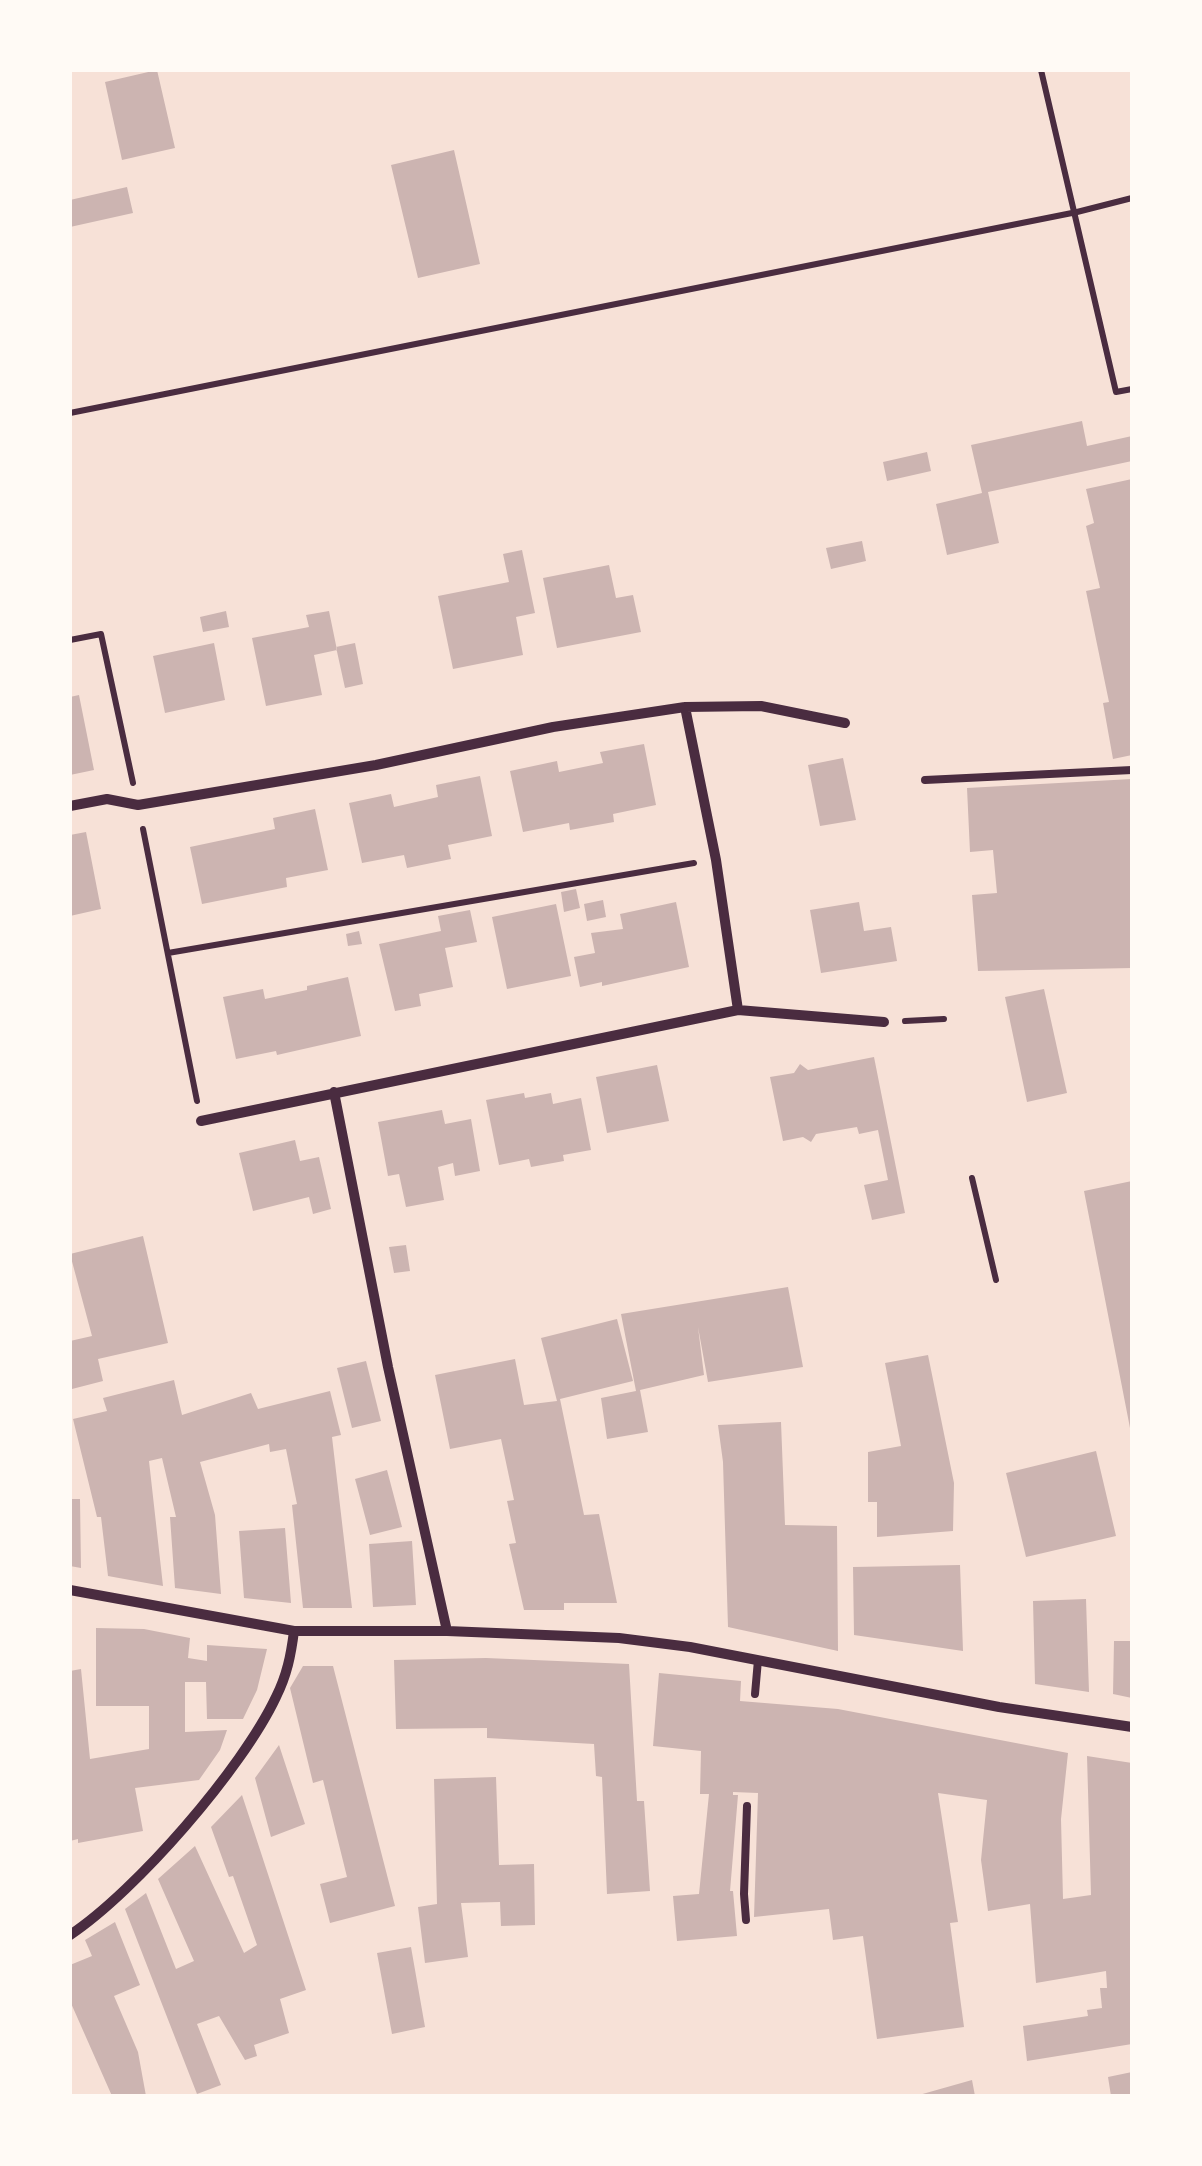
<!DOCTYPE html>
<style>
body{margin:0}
#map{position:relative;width:1202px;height:2166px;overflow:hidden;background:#f7e1d7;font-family:Helvetica,sans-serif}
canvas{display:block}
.frame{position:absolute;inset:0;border:72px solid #fffaf5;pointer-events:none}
</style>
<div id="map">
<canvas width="1202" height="2166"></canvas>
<div class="frame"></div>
</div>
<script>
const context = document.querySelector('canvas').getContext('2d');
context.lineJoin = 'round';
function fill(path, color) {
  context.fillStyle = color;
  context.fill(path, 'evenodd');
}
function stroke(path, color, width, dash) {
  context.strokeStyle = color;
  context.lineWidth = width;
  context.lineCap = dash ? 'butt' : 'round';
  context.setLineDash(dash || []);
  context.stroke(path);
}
fill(new Path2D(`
 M157,70L175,148L122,160L105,82Z
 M454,150L480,264L418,278L391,165Z
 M127,187L133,213L70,227V200Z
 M1082,421L1087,446L1132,436V461L988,492L999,543L947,555L936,504L982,493L971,445Z
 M927,452L931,471L887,481L883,462Z
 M1132,479V755L1113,759L1103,703L1109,702L1086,591L1100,588L1086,526L1094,523L1086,489Z
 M862,541L866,561L831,569L826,548Z
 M522,550L535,613L516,617L523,655L453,669L438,596L509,582L503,554Z
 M609,565L616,598L633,595L641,632L557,648L543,578Z
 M226,611L229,627L203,632L200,617Z
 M329,611L337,650L314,655L322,695L266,706L252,638L309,627L306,615Z
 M214,643L225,700L165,713L153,656Z
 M355,643L363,684L345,688L336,647Z
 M79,695L94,770L70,775V697Z
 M644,744L656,805L613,814L614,822L570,830L569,823L523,832L510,771L557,761L559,772L603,763L600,752Z
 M843,758L856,820L820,826L808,765Z
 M480,776L492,836L448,845L451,859L407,868L404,855L362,863L349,803L391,794L394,807L438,797L436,785Z
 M1132,779V968L978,971L972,895L997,893L993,850L970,852L967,788Z
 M315,809L328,870L286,878L287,887L202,904L190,847L275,829L273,818Z
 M86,832L101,909L70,916V835Z
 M576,889L580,908L564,912L561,892Z
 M603,900L606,917L587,921L584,904Z
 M676,902L689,967L602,986V982L580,987L574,957L595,953L591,933L623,929L620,914Z
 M859,902L864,931L891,927L897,961L821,973L810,910Z
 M556,904L571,976L507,989L492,917Z
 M470,910L477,942L445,948L453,987L419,994L421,1006L395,1011L379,944L441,931L438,916Z
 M359,931L362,944L348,946L346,934Z
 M348,977L361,1036L277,1055L276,1051L236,1059L223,997L263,989L265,999L307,990V986Z
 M1044,989L1067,1093L1027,1102L1005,997Z
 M874,1057L905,1213L872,1220L864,1185L888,1180L878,1130L859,1134L857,1127L816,1134L811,1142L803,1137L783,1141L770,1077L794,1073L800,1064L808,1070Z
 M657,1065L669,1121L607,1133L596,1077Z
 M524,1093L525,1098L551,1093L553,1104L581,1098L591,1150L563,1155L564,1161L531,1167L529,1159L499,1165L486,1100Z
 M442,1110L445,1124L471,1119L480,1171L455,1176L453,1163L438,1167L444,1200L406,1207L399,1174L388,1176L378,1122Z
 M295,1140L300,1161L319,1157L331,1209L313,1214L309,1197L253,1211L239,1153Z
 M1132,1181V1427L1130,1428L1084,1191Z
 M143,1236L168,1343L98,1359L103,1381L72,1389L70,1341L92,1336L70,1254Z
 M406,1245L410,1271L394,1273L389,1247Z
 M788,1287L803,1367L708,1382L698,1327L704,1375L640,1390L648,1432L607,1439L601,1398L636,1391L621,1314Z
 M617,1319L633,1381L560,1399L584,1515L599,1514L617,1603H564V1610H524L509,1544L516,1543L507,1501L514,1500L501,1439L450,1449L435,1375L515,1359L524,1405L557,1401L541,1338Z
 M928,1355L954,1483L953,1531L877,1537V1502H868V1452L901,1446L885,1363Z
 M366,1361L381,1421L352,1428L337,1368Z
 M174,1380L182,1415L251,1393L258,1409L330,1391L341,1435L332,1437L352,1608H303L292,1505L297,1504L286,1449L270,1452L269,1444L200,1462L215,1515L221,1594L175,1588L170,1517H176L162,1458L149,1461L163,1586L108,1576L101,1517H97L73,1419L107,1411L103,1398Z
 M781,1422L785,1525L837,1526L838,1651L728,1627L723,1462L718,1425Z
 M1096,1451L1116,1536L1026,1557L1006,1473Z
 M387,1470L402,1527L370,1535L355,1479Z
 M70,1499H80L81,1568L70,1566Z
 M285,1528L291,1603L244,1598L239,1531Z
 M412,1541L416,1605L373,1607L369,1544Z
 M960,1565L963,1651L854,1635L853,1567Z
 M1086,1599L1089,1692L1035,1684L1033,1601Z
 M96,1628L144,1629L190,1638L188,1658L207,1661V1645L267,1649L257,1690L243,1719H207L206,1682H185V1732L227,1730L220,1750L199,1780L135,1788L143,1831L78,1843V1839L70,1841V1671L81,1669L90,1759L149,1749V1706H96Z
 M1114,1641H1132V1698L1113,1694Z
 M486,1658L629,1664L637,1801H644L650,1891L607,1894L602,1777L596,1776L594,1744L487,1738V1728L396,1729L394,1660Z
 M303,1666H333L395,1906L330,1923L320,1884L347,1877L323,1780L313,1783L290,1688Z
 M659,1673L741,1681L740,1701L838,1709L1068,1753L1061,1819L1063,1899L1091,1895L1087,1756L1132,1763V2044L1027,2061L1023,2026L1088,2016L1087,2010L1102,2008L1100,1988H1107L1106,1971L1036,1983L1030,1904L988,1911L981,1860L987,1800L938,1793L958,1922L950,1923L964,2027L877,2039L863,1936L833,1940L829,1909L754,1917L758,1793L733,1792V1795H738L730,1891H733L737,1936L677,1941L673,1896L699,1894L709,1794H700L701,1751L653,1746Z
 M279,1745L305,1824L271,1837L255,1778Z
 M496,1777L499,1865L534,1864L535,1925L501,1926L500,1902L461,1903L468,1957L425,1963L418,1907L437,1904L434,1779Z
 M242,1795L306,1990L280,1999L289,2033L254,2045L257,2056L245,2060L219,2016L197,2024L221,2085L197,2094L125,1909L146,1893L176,1969L194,1961L158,1879L195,1846L244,1953L257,1945L233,1876L229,1877L211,1827Z
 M115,1922L140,1985L114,1996L138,2052L146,2096H112L70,2001V1965L92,1956L85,1940Z
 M411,1947L425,2027L392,2034L377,1953Z
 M1132,2072V2096H1111L1108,2077Z
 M972,2080L975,2096H919V2095Z`), '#ccb4b1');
stroke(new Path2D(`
 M1041,70L1116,392L1132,389
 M70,413L1077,212L1132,198
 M70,640L101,634L133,783
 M143,829L197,1101
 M168,953L694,863
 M905,1021L944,1019
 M972,1178L996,1280`), '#4a2c40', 6);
stroke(new Path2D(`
 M925,780L1132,770
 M755,1694L758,1660
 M746,1920L744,1894L747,1806`), '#4a2c40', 8);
stroke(new Path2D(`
 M685,707L716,860L738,1010
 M70,806L107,799L138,805L376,765L553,727L685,707L761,706L845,723
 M334,1092L388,1367L447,1631
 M201,1121L738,1010L884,1022
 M70,1590L294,1631H447L619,1638L690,1647L999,1707L1132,1727
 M70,1935C136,1891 242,1769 276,1697C287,1675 291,1655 294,1631`), '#4a2c40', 10);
</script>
